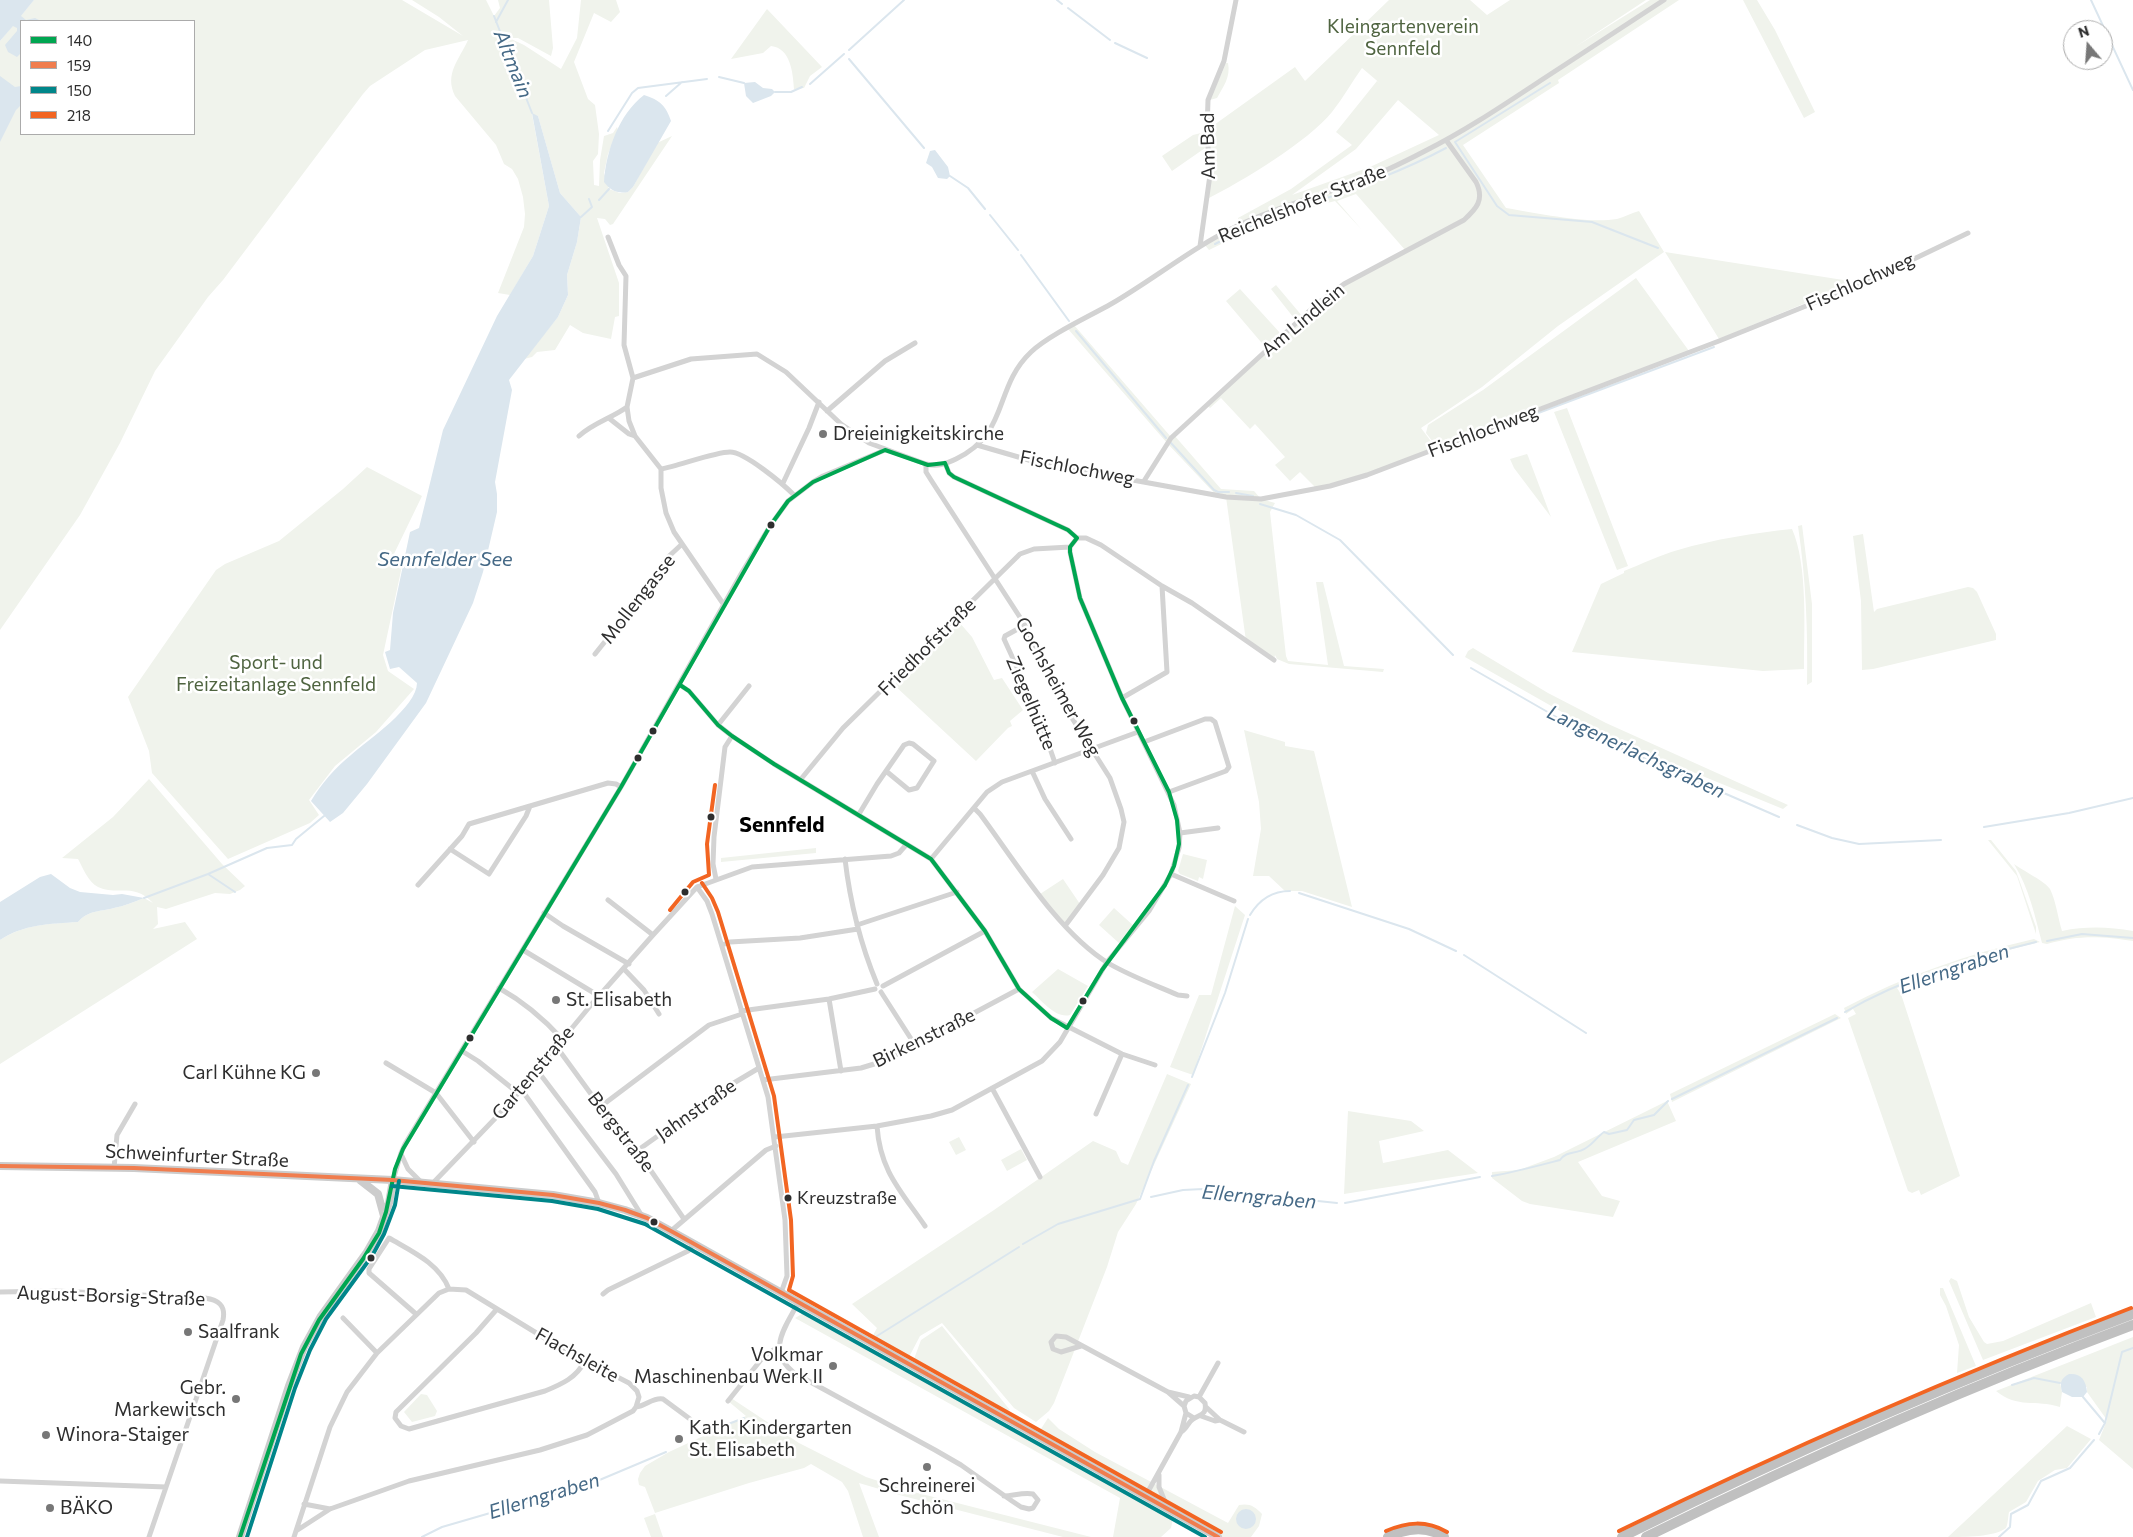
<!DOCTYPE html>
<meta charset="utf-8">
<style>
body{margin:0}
#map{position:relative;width:2133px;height:1537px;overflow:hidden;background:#fff;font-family:Commissioner,sans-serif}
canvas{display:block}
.legend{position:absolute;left:20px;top:20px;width:175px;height:115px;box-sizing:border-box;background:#fff;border:1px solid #ababab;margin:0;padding:6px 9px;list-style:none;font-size:15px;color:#2e2e2e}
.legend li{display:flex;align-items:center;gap:10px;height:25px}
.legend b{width:25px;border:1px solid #ababab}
.north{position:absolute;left:2063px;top:20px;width:50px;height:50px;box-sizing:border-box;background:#fff;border:1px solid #ababab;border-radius:50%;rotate:342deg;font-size:14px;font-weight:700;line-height:20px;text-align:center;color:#2e2e2e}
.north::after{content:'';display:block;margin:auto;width:18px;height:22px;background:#777;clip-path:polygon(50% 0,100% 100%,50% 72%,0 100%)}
</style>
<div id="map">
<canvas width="2133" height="1537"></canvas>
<ul class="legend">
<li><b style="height:6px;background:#00a651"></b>140</li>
<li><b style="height:6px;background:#f07d4e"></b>159</li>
<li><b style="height:6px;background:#00868a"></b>150</li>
<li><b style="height:6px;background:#f26522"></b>218</li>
</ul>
<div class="north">N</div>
</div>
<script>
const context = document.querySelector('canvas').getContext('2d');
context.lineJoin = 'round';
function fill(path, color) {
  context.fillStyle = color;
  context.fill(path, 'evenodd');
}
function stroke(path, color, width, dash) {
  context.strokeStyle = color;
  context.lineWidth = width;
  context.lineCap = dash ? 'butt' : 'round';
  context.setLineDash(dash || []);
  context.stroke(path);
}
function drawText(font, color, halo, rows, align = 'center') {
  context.font = font + ' Commissioner,sans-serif';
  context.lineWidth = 5;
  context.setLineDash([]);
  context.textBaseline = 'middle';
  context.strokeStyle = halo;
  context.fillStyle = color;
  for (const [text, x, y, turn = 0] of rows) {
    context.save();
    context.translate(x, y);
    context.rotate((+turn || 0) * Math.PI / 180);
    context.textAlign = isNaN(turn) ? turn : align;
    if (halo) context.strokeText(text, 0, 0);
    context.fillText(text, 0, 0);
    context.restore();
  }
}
fill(new Path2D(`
 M34,0H402L463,36L439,17L412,0H486L494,16L500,8L498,0H549L553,48L551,56L518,38H509L524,45L561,69L577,38L581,0H616L620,12L611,22L594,13L574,62L588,99L595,105L599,134L598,154L593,161L594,185L599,186L600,160L604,136L613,133L617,127L618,130L608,154L604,173L609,189L620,193L628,192L633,187L657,143L672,136L613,224L610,225L605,219L597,218L619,283V316L615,317L611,339L583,333L570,325L555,350L537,352L532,357L524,359L558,317L568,295L567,275L577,242L581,217L560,193L538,116L532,114L549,206L533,256L510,295L498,293L524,227L525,214L523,197L518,179L512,169L504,164L496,145L455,96C444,74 459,60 468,40L425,50L370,86L363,94L223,280L208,297L155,371L120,443L80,515L0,630V41ZM21,21H194V134H21Z
 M1389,0H1470L1487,15L1510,0H1646L1575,47L1650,0H1679L1558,80L1559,83L1463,145L1506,208C1537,213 1586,224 1617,219C1624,217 1632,213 1639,211L1664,252L1558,326L1482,387L1421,428L1436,448L1367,475L1317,489L1300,472L1290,481L1275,465L1285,457L1255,424L1250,429L1221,398L1210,408L1207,405L1266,348L1226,301L1240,289L1281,334L1297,322L1271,289L1276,285L1303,317L1344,285L1406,251L1356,194L1337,201L1362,230L1335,201C1291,211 1250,230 1209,250L1204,244L1238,226V218L1291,189L1352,145L1336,132L1377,81L1382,85L1362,68C1352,82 1343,98 1332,112C1309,141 1241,182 1207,199L1210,175L1208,146L1172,171L1162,156L1193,135L1201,133L1207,144V130L1295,67L1305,81ZM1398,100L1439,135L1370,167L1292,195L1356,149Z
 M1743,0H1757L1775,30L1815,112L1804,118Z
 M767,9L822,67L810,76L804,88L794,89C793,74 791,48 771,46L763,53L731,59Z
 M1226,63H1228C1231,77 1223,87 1217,98L1210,100Z
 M1665,252L1856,282L1719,339Z
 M1636,278L1689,351L1436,446L1426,433L1428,425L1483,390Z
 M1074,325L1171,437L1174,435L1221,489L1254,491L1261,499L1275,503L1270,512L1286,656L1288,661L1328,665L1316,582H1323L1344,666L1384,669L1383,672L1289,664L1277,659L1275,655L1274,660L1246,641L1226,497L1216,495L1167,443L1068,329Z
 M1567,408L1628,566L1617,570L1554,412Z
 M1527,454L1528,456L1551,517L1514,468L1510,459Z
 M367,467L422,496L392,558L402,566L383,655L388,671L414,689L376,732L335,766L309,800L319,815L310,823L228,859L152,773L149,751L128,697L216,570L225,564L279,541L343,489Z
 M1802,525L1812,604V682L1807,685C1808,632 1806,579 1798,526Z
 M1792,529C1808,565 1804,629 1804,669L1763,671L1572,652L1601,584L1624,573V571C1642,564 1660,555 1678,550C1715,539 1754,533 1792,529Z
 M1863,534L1874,612L1877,609L1968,587L1973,588L1977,592L1996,634V640L1873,669L1862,670L1861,601L1853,536Z
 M959,622L972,637L994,680L1002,678L1023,710L1010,721L1012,726L1008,728L976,761L894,685Z
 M1473,648L1548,693L1606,723L1788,805L1783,809L1617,741L1583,724L1465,657L1468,651Z
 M1244,730L1285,742V746L1314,751L1352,907L1302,891H1285L1269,876H1253L1261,829L1259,802Z
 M149,779L222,864L245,886L240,890L230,894L215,893L166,909L157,907L158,924L153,929L185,922L197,939L0,1064V940C25,924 48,924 78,922C89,910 99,912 114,908C124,906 134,902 144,898L153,903C134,882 118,896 98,887C88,882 83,868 78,859L62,858L113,817Z
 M1988,840H1991L2016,871L2036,927V934L2017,876Z
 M816,848V853L721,862V858Z
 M1183,854L1207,860L1203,879L1199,877L1198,881L1180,874L1178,871Z
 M2014,864C2022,870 2046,882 2050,889C2056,901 2058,918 2062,931C2087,926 2109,927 2133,931V941C2100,936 2079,935 2047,944L2042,943C2035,916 2029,888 2014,864Z
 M1063,879L1080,904L1065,925L1040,894Z
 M1235,906L1245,915L1193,1075L1170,1067L1199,995H1211Z
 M1114,908L1135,927L1120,944L1099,925Z
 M2034,939L2040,942C1991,954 1943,968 1897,988L1901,994L1960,1176L1921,1195L1919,1190L1912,1193L1908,1191L1848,1018L1856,1014L1853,1009L1846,1014L1844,1008C1904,976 1968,954 2034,939Z
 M1058,969L1088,986L1070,1015C1056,1019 1041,1000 1032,992Z
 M1835,1014L1841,1018L1672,1102L1670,1094Z
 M1167,1074L1191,1084L1136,1204L1118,1232L1107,1267L1054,1403L1049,1411L1036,1422L1014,1408L942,1323L920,1336L909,1357L872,1337L877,1328L852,1304L994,1210L1093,1141L1116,1151L1121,1162L1128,1165Z
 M1667,1101L1676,1121L1578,1162L1602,1196L1620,1201L1613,1217L1530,1204L1522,1201L1492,1178V1172L1519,1170L1554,1157Z
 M1348,1111L1411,1121L1424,1131L1379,1141L1383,1163L1448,1150L1478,1173L1344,1194Z
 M959,1137L966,1150L956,1155L949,1142Z
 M1021,1149L1027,1160L1007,1171L1001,1160Z
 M1951,1278L1957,1281L1969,1317L1984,1342L1987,1344L2003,1341L2091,1303L2096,1317L1983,1360L1949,1281Z
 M1940,1288H1943L1976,1366L1957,1373L1959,1345L1946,1306L1940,1295Z
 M802,1314H808L828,1324L1173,1518L1171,1528L1161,1537H1113L1120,1498L795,1318Z
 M942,1326L1010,1410L1006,1411L954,1380L948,1379L914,1359L921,1340Z
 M2133,1337V1469L2099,1440L2107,1420L2087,1392V1387L2060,1383L2062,1392L2060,1407C2035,1399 2018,1409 1996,1391Z
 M421,1394L427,1395L437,1411L435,1416L412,1422L404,1412Z
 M731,1398L799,1443L866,1477L906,1490L1091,1537H1063L903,1496L859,1483L879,1537H863L848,1491L842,1482L811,1464L804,1468L749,1483L655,1513L645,1487L639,1485L638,1479L640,1473L645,1466L669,1452L746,1416L728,1401Z
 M1048,1418L1059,1429L1095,1452L1228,1523L1239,1505C1249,1503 1255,1506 1262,1514L1259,1526L1251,1537H1219L1037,1435Z
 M2067,1426L2091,1439L2067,1468L2055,1470L2038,1481L2026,1502L2009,1512C2008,1517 2008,1524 2006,1528C1995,1537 1964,1537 1948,1537Z
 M655,1514L663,1537H651L644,1518Z`), '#f0f3ec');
fill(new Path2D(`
 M0,0H34L21,16L26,20L35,18L41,21H21V53L17,57L8,52L5,45L17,31V28L13,26L0,41Z
 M0,76L15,87L21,86V105L16,110L0,142Z
 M755,82L763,88L772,89L775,92L771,96L753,103L746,96L744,83Z
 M644,95C660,100 666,106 671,121L633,187L628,192C617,194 610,190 604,182C606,151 619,114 644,95Z
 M532,113L538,116L560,193L581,217L577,242L567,275L568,295L558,317L509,380L512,390L495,482L497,494V512L483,572L473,603L426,703L367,784L343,813L330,822L311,801C321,784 335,768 351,755C368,740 417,707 417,683L399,667L390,669L385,652L390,650L393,613L410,532L419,528L443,430L497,316L533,256L549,206Z
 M935,150L948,167L950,176L947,179L938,178L932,167L926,163L930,151Z
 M51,874L70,888L80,892L113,895L122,894L144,898C134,902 124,906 114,908C99,912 89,910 78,922C50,924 24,924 0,940V902L40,877Z
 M2069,1374C2081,1373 2086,1380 2087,1392L2083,1397H2072L2062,1392C2060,1383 2060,1379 2069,1374Z
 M1236 1519a10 10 0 1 1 20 0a10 10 0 1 1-20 0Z`), '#dbe6ee');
stroke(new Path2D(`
 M1057,0L1062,4
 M2091,0L2133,90
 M1068,8L1110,40
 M494,16L532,113
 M496,22L508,0
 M1115,43L1147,58
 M849,50L904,0
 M849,59L924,148
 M719,77L744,83
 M1550,83L1455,142L1497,206L1509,215L1592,222L1658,248
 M810,84L844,54
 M775,92H791L802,87
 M666,96L682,82
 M608,131L632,93L638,88L707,79
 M950,176L968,188L985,209
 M599,200L609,189
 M1310,204C1356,188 1403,171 1446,148
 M990,215L1018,250
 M581,217L592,207L589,199
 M1215,244L1263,220L1301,207
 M1021,255L1069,321
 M1076,331L1166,438
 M1533,415L1714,347
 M1171,443L1214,490L1218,492H1229
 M1236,493L1253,496
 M1260,504L1296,515L1340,540L1453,655
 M1471,668L1579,730L1779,817
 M1797,825L1832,838L1859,844L1941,840
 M1984,827L2069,813L2133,798
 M208,874L235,892
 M1299,893L1409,929L1456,951
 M144,898L208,874L267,848L292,845L296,839L324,816
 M1250,915C1259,900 1272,891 1290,891
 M2047,941L2082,934L2133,938
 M1464,955L1586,1033
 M1845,1012C1904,978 1970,958 2036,942
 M1192,1077L1225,993L1248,919
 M1672,1099L1837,1018
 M1492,1176C1515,1172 1537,1166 1560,1160C1567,1150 1576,1155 1586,1148C1593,1144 1598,1136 1604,1132L1609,1134L1627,1130L1634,1120L1654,1115L1668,1101
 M1151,1197L1183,1190L1203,1189L1337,1203
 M1345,1203L1480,1177
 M1023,1244L1058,1224L1140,1199L1154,1161L1188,1085
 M877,1336L1019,1247
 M2012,1385L2034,1378L2060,1383
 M2083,1397L2104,1422
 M715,1429L744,1418
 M2099,1434L2105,1423L2122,1352L2133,1348
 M422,1537L442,1527L590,1484L666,1452
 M1999,1537L2010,1527L2011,1514L2028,1505L2041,1481L2070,1468L2094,1440`), '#dbe6ee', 2);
stroke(new Path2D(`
 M608,237L619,265L626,276L624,345L633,378L627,407L629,421L635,436L661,469V488L666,513L674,532L724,605
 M1200,246L1210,175L1207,132L1208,100L1224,61L1236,0
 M633,378L691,359L757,354L786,372L841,424L869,443L926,464C937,467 946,464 956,459C1010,433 993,388 1031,352C1049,335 1088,317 1111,304C1154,279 1193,247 1237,226C1276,207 1319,196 1360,181C1382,173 1404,162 1425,151C1465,131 1502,106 1540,81C1581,54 1623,27 1664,0
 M827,411L885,361L915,343
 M610,419L629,434L635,436
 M579,436C593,423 612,418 627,407
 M977,445L1039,463L1226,497L1261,499L1330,486L1367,475L1719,341L1868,281L1968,233
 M945,463L949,473L954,477L1068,530L1077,538H1086L1101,545L1162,586L1192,603L1274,660
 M926,464V472L931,480L1025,625L1058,696L1110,778L1121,809L1124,822L1119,848L1103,875L1065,926
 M661,469C678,466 715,452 730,452C745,452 783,484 794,495
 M1144,481L1171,438L1318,303L1344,284L1464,220C1476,209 1485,200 1476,182L1446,140
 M783,483L809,428L819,402
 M1025,625L1005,636L1004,639L1037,711L1055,763
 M595,654L643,594L667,558L681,545
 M680,685L689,691L718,725L732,736L774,764L931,859L985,931L1019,989L1051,1018L1122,1054L1155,1065
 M1122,698L1167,672L1162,586
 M718,725L749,686
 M1144,742L1205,719H1211L1215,722L1229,767L1226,771L1169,792
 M1032,771L1045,799L1071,839
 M801,779L843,728L1020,554L1034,549L1070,547
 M974,808L980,814C1015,861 1058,932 1108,963C1130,976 1155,985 1178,995L1187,996
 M859,814L877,784L904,745L909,743L913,744L934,761L917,788L909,790L886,771
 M1180,833L1218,828
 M450,849L489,874L526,816L530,806
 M845,859C850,902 860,943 877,984
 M931,859L987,792L1002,782L1138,732
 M1171,874L1234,901
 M716,879L713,864L714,837L725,747L732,736
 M418,885L462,836L469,824L608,783L616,784L621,787
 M697,887L707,901L712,914L768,1097L785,1220L787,1276L781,1293
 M608,900L653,935
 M544,913L563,926L629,964
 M857,925L957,892
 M722,945L730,942L800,938L858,929
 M523,950L599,996
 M624,969L644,990L659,1014
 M883,986L985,931
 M499,988C524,1002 543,1018 562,1039
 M881,992L915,1045
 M829,999L841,1071
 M741,1011L829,999L875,989
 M556,1046L634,1153L647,1165L684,1219
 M462,1051L478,1061L518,1093
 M386,1063L436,1093L474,1142
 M537,1070L616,1174L642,1216
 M763,1080L861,1068L884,1061L1019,989
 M992,1088L1040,1177
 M521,1089L595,1192L599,1203
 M600,1107L709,1025L742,1014
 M1096,1114L1122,1054
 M877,1126C880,1171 901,1191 925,1226
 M775,1137L877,1126L931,1116L952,1110L1042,1061L1060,1042L1107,962L1149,911L1171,874L1179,848L1180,833L1174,805L1122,698L1080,598L1070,552V547L1077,538
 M634,1153L722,1090L759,1068
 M401,1154L408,1169L421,1182
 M114,1168L117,1135L135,1104
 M393,1180L401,1153L405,1144L621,787L741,574L770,526L788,501L813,482L823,476L885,450
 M433,1183L509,1104L591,1005L653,935L697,887L752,867L891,856L899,853L906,845
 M671,1231L766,1150L776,1146
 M0,1292L56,1291L205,1298C218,1300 226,1305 223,1320L149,1537
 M603,1294L608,1290L688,1251L694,1244
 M798,1303C785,1328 766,1350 794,1373L935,1450L961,1465L1012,1501L1021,1507L1029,1509L1033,1508L1038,1500L1033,1494C1023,1492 1013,1496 1004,1496
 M497,1309L476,1333L396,1412L395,1418L401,1426L409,1429L545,1391C562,1384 576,1378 585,1361
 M416,1314L369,1273V1269L389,1238C411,1251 439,1263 449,1289
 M343,1318L377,1353
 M1081,1346L1061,1352L1053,1349L1051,1342L1056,1336L1066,1337L1168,1392L1189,1397
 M1168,1392L1184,1406
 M1199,1397L1218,1363
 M728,1401L764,1356L778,1347
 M636,1407C646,1406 653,1397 663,1399L690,1419
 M1206,1407L1220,1420L1244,1432
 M1201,1416L1215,1421L1220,1420
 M1181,1432C1187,1429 1188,1422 1193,1419C1201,1414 1207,1415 1205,1403L1199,1397L1194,1396L1186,1401L1184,1406L1186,1413L1194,1418
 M1159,1475V1487L1168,1509
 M0,1481L166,1487
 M1145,1497L1181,1432L1186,1413
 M296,1531L330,1509
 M294,1537L330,1427L347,1392L377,1353L439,1293L449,1289L466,1290L561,1348L629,1383L637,1391L639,1397L636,1407L633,1411L587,1435L540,1450L409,1481L330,1509L304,1504`), '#d3d3d3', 5);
stroke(new Path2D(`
 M0,1166L134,1168L393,1180L553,1195L599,1203L625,1210L647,1218L680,1236L1218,1537
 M360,1180L378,1194L384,1216
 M240,1537L289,1386L304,1347L321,1316L367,1252L379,1231L389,1203L393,1180`), '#ccc', 8);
stroke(new Path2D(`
 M1388,1537C1407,1528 1426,1525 1444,1537
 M1622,1537C1788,1454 1959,1379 2133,1314
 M1646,1537C1805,1459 1967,1387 2133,1325`), '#c0c0c0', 10);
stroke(new Path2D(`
 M945,463L949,473L954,477L1068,530L1077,538
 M680,685L689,691L718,725L732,736L774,764L931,859L985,931L1019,989L1051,1018L1067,1028L1102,970L1165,885L1174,866L1179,844L1177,820L1169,792L1122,698L1080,598L1070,552V547L1077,538
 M240,1537L301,1354L319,1320L363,1259L379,1233L386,1212L395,1169L403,1149L621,787L770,526L788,501L813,482L885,450L928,465L945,463`), '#00a651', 4);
stroke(new Path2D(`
 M0,1166L134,1168L393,1180L553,1195L599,1203L625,1210L647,1218L680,1236L1218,1537`), '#f07d4e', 4);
stroke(new Path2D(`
 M392,1186L552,1201L598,1209L645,1224L1205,1537
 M247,1537L295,1388L310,1350L326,1319L372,1256L384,1234L395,1205L399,1181`), '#00868a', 4);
stroke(new Path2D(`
 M702,883L712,898L718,912L774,1096L791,1220L793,1276L789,1290L1221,1532
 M670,910L693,882L709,875L707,844L715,785
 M1386,1531C1407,1522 1426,1520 1447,1532
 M1619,1531C1787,1449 1957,1375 2131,1308`), '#f26522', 4);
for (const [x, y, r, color] of [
 [823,434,5,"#777"],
 [771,525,4.5,"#2e2e2e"],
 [1134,721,4.5,"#2e2e2e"],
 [653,731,4.5,"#2e2e2e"],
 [638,758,4.5,"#2e2e2e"],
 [711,817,4.5,"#2e2e2e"],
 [685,892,4.5,"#2e2e2e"],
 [556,1000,5,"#777"],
 [1083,1001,4.5,"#2e2e2e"],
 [470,1038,4.5,"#2e2e2e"],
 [316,1073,5,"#777"],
 [788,1198,4.5,"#2e2e2e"],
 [654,1222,4.5,"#2e2e2e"],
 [371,1258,4.5,"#2e2e2e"],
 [188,1332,5,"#777"],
 [833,1366,5,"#777"],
 [236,1399,5,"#777"],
 [46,1435,5,"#777"],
 [679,1439,5,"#777"],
 [927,1467,5,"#777"],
 [50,1508,5,"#777"]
]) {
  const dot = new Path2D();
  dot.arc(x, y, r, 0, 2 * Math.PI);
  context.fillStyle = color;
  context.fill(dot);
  stroke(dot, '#fff', 2);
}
drawText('18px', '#2e2e2e', '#fff', [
 ["Kreuzstraße",797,1198]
], 'left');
drawText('19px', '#4f6440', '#fff', [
 ["Kleingartenverein",1403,27],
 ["Sennfeld",1403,49],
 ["Sport- und",276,663],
 ["Freizeitanlage Sennfeld",276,685]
]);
drawText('19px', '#2e2e2e', '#fff', [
 ["Am Bad",1208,146,-91],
 ["Reichelshofer Straße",1302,204,-22],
 ["Fischlochweg",1860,282,-24],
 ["Am Lindlein",1303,320,-40],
 ["Fischlochweg",1483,431,-21],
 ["Fischlochweg",1077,468,11],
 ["Mollengasse",638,599,-52],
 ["Friedhofstraße",927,647,-45],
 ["Gochsheimer Weg",1058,687,61],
 ["Ziegelhütte",1031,703,67],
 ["Birkenstraße",924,1038,-26],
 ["Gartenstraße",533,1073,-50],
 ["Jahnstraße",696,1110,-35],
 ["Bergstraße",621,1132,52],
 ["Schweinfurter Straße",197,1156,3],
 ["August-Borsig-Straße",111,1296,2],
 ["Flachsleite",577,1355,29]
]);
drawText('19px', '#2e2e2e', '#fff', [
 ["Dreieinigkeitskirche",833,434],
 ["St. Elisabeth",566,1000],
 ["Carl Kühne KG",306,1073,"right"],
 ["Saalfrank",198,1332],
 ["Volkmar",823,1355,"right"],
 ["Maschinenbau Werk II",823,1377,"right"],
 ["Gebr.",226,1388,"right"],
 ["Markewitsch",226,1410,"right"],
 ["Kath. Kindergarten",689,1428],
 ["St. Elisabeth",689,1450],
 ["Winora-Staiger",56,1435],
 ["Schreinerei",927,1486,"center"],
 ["Schön",927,1508,"center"],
 ["BÄKO",60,1508]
], 'left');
drawText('italic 20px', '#456986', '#fff', [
 ["Altmain",513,64,68],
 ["Sennfelder See",445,559],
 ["Langenerlachsgraben",1636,752,25],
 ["Ellerngraben",1954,969,-19],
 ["Ellerngraben",1259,1197,5],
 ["Ellerngraben",544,1496,-17]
]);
drawText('bold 21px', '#000', '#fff', [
 ["Sennfeld",782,825]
]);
</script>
